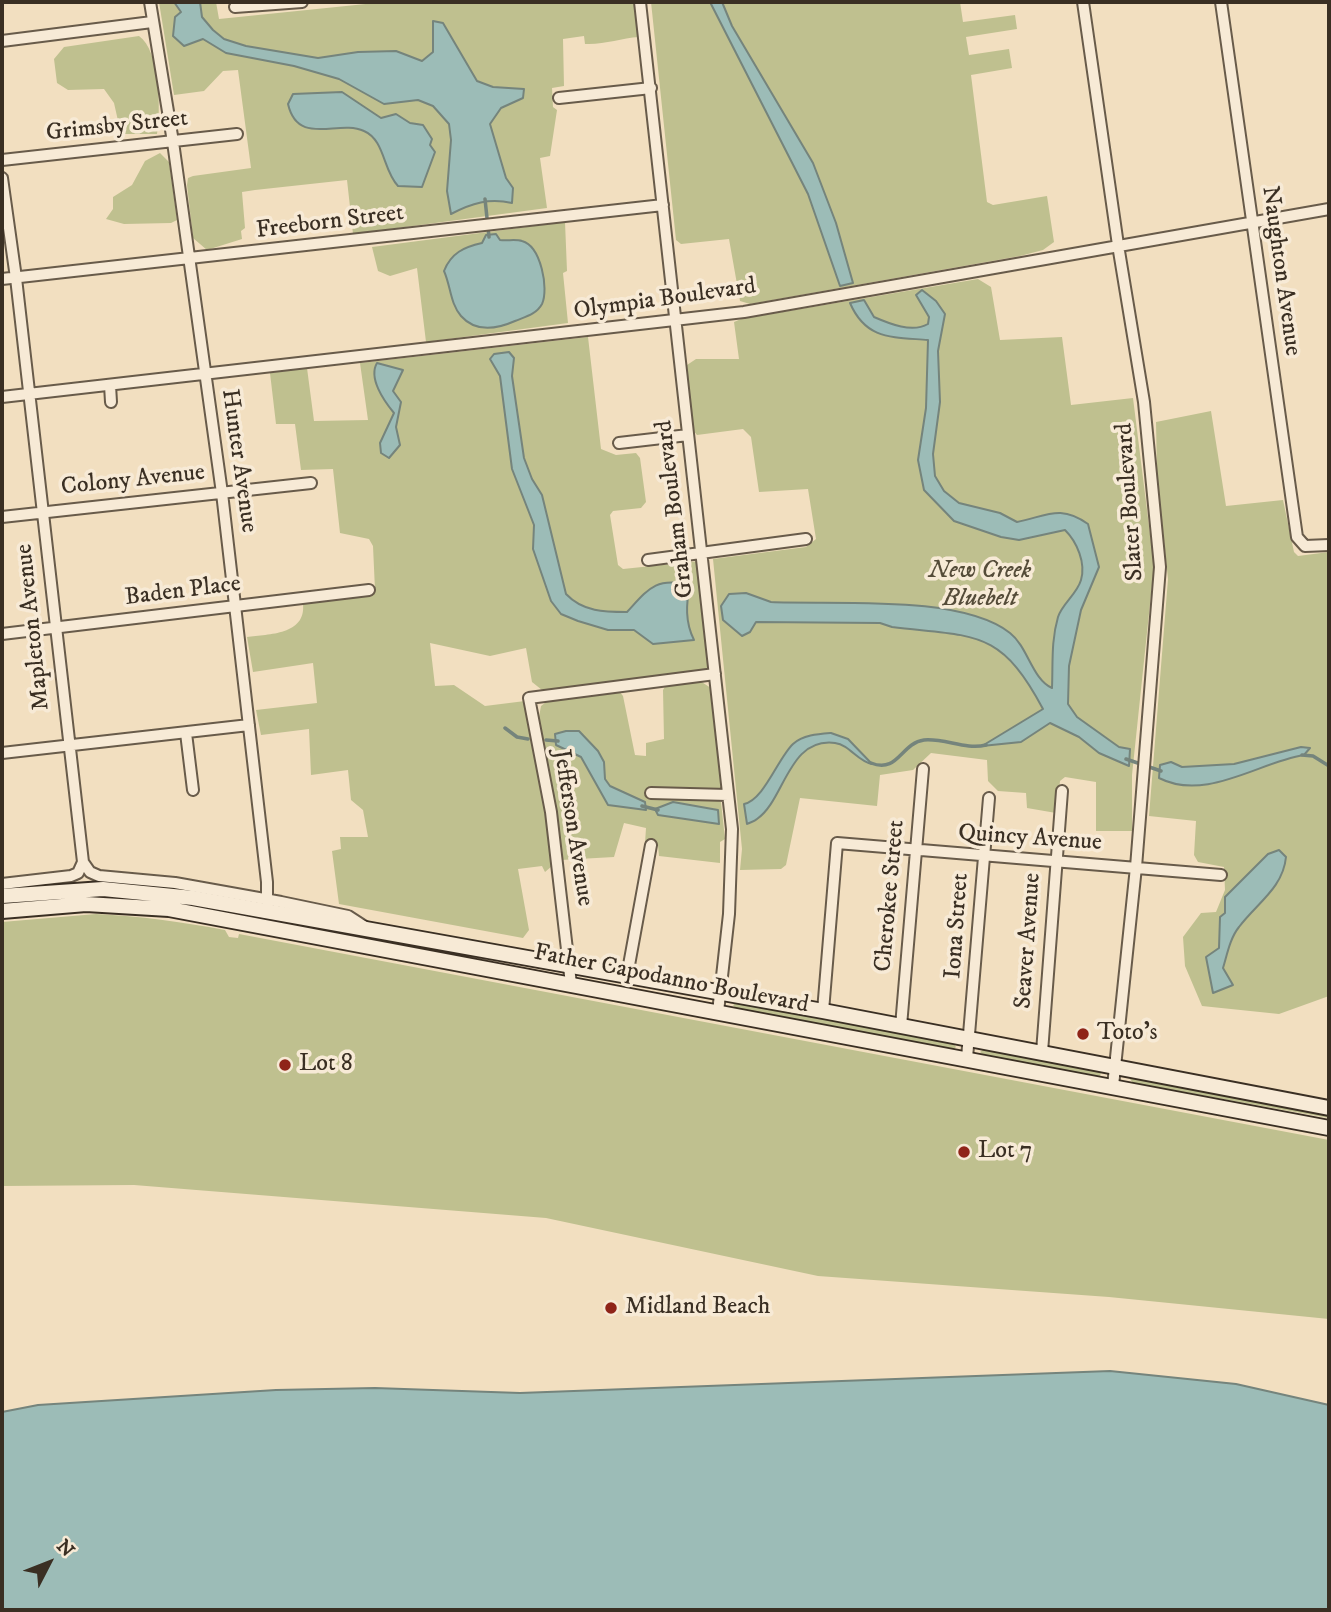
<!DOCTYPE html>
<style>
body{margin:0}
#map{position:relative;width:1331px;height:1612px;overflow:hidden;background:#f2dfc0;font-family:"IM FELL DW Pica",serif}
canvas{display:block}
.frame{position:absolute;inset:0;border:4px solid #3a2f23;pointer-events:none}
.north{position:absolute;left:14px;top:1528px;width:70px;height:70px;-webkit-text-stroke:5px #f7ead6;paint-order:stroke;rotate:48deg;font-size:19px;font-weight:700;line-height:28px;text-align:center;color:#3a2f23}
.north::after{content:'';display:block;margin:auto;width:24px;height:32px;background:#3a2f23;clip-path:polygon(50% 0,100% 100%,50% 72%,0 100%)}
</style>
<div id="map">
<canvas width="1331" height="1612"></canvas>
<div class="frame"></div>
<div class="north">N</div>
</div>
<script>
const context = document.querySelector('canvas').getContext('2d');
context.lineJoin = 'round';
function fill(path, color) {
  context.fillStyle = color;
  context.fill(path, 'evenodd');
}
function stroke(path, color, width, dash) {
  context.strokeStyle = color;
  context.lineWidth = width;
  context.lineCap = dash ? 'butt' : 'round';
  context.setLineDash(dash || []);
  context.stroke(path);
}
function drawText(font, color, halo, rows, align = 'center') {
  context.font = font + ' "IM FELL DW Pica",serif';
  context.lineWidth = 7;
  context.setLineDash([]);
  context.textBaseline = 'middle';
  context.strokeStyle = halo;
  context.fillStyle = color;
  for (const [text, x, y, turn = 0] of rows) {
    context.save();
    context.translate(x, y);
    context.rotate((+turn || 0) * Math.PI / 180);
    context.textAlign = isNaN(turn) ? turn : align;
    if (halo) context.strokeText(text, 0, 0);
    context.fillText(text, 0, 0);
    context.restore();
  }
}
fill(new Path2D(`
 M159,2H216L219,19L385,2H636L639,37C621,38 604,45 585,44L584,36L563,39L564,86L552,88L553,107L557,110L550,156L540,158L547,208L353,234L347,180L255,190L242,192L245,228L241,231L242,239L207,250L193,238L187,185L188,178L193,176L251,168L238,70L223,71L204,91L174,95Z
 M651,2H960L963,22L1015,15L1017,29L966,37L969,55L1009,49L1012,68L971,75L987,202L993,205L1047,196L1054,242L1043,250L1020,256L750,304L740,301L729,239L681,244L676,240Z
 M139,36C160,50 161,111 157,134H121L114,103L104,89L68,90L57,83L54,59L64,47Z
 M160,153L169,162L177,220L171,223L124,224L106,219L113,209V197L132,185L145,161Z
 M565,222L567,271L563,273L568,323L426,342L417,268L390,276L378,271L372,247Z
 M978,279L991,287L1000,340L1062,337L1071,405L1133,398L1154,566L1132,775V831H1096V782L1065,777L1060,781L1056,813L1027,808L1026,793L998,791L988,781L987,760L931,753L913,770L880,775L877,806L800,798L786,865L781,869L740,870L742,849L713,559L806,547L816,539L808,489L759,492L751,437L743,429L697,435L691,428L687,365L696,359H739L734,322L741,319Z
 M588,337L601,449L616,455L636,453L640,458L646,502L641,508L613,511L610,515L618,565L623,569L700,561L709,669L698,673L542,690L532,682L526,648L490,656L430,643L435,686L454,685L485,706L525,701L542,787L552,866L545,872L542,866L518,869L529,930L523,938L339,904L332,851L341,849L340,837H368L363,810L351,800L348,770L311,775L309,729L261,735L256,710L317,703L313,663L253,672L247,637C269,634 306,635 303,604L372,596L375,590L373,546L369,539L340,533L333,469L301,470L295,424H276L270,373L307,368L314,421L368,420L360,363Z
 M1211,411L1226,506L1283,500L1294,552L1298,556L1329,552V996L1279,1014L1202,1006L1185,966L1183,937L1201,913L1216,912L1225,890L1224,867L1198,862L1194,855L1196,821L1149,816L1168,579L1157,474L1156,422Z
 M700,681L711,688L723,787L716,792L654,789L712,797L721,802L725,839L720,842V863L659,856L658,845L645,843L646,828L624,823L614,857L561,860L539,717L541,706L550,699L619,691L623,696L635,755L646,756V743L664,739L663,690L666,685Z
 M96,914C140,916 182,922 225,930L229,937L238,938L239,934L1329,1140V1319L1109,1297L818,1276L546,1218L134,1185L2,1186V922Z
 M736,1003L953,1043L956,1047L953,1050L736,1009L733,1005Z
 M984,1049L1101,1071L1100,1077L983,1055L980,1052Z
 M1133,1077L1329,1115V1118L1133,1083L1130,1079Z`), '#bfc08f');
const water = new Path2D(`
 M174,2H200L202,17L213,30L224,39L246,46L318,58L358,52L396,51L422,61L433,52V21L443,23L477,81L493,87L524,89L523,98L501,108L490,124L506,178L513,188L512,203C489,198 472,203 451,214L447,191L451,140L449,124L433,106L418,100L384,104L339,79L294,66L226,53L203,39L184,46L173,36L175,17L181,12Z
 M710,2H722L732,26L813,163L836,223L853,283L840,286L808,194Z
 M342,92L381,118L396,114L410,123L423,125L432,139L430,145L435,152L422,187L398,186C383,171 385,140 364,131C338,119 298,147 288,104L293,94Z
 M496,234L500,240C507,241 516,239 522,241C541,246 549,289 542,304C536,315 524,317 515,321C497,329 476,333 461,316C450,303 451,287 444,271C451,253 464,247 482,243L486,235Z
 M922,290L936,301L945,314L938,351L940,402L933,454L935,476L944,491L959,503L1000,513L1017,522C1047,516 1060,504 1088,524L1099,567L1081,610L1069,666L1068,704L1077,717L1119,747L1130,749L1129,766L1099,753L1079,737L1050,723L1021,742L982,746L1043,709C1000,628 975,637 892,627L880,623L756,622L750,632L742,636L723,620L721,606L729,594L746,593L771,602C834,605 960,594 1010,633C1028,647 1032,679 1052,688C1053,663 1051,641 1058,617C1062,604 1077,594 1081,580C1086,563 1077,542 1065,530L1019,540L1001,537L954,521L924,490L918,460L926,408L928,340C892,337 866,340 850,303L864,300L874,317C890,324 912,333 928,324L929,317L916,295Z
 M509,352L514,358L512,376L524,458L532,479L542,495L566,594C583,612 605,612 627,612C649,588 656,577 690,585C686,604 685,622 694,640L653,644L634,630H608L578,621L561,614L551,601L533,549L534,525L512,469L500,376L490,359L494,354Z
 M377,363L403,370L393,391L401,402L396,427L400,445L389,458L381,453L380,443L394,413C384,401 368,378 377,363Z
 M566,731H579L598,751L604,762L605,779L610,786L645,802L646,810L608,805L581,757L556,745L555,734Z
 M831,733L848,739L872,764C857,761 850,745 835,743C788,737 785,800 757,819C754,822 750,822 747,824L744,804C764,800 778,758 793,744C803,735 818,734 831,733Z
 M1301,747L1310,748L1304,755C1259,762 1206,802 1159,778L1160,765L1171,762L1182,767L1234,764Z
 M673,802L718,810L719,824L658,815L655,809Z
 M1279,850L1286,857C1283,888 1257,903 1239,927C1230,938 1227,955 1223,968L1233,985L1213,993L1206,957L1219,948L1220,917L1225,913V897L1268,854Z
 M1110,1371L1236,1384L1329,1405V1610H2V1412L38,1405L276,1390L375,1388L520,1393Z`);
fill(water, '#9cbcb7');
stroke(water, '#75847c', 2);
stroke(new Path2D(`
 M485,199L489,237
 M505,728L517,737L528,739
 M546,740L558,741
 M1302,755L1313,756L1329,766
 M1126,759L1161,771
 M871,763C898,774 901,743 924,740C945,738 965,750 986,745
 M642,806L658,810`), '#75847c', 3.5);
const minor = new Path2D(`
 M150,2L173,142L222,493L267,882V907
 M640,2L732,829L729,914L718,1012
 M1083,2L1118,245L1144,402L1160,567L1136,867L1113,1086
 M1221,2L1297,537L1305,546L1329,545
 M235,7L302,2
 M2,41L152,22
 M559,98L651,88
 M2,160L237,134
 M2,178L16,278L83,862L90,872L99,876L175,883L281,902L348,916L365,927
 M2,279L663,205
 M110,385L111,402
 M2,397L744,312L1329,209
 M619,443L688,435
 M2,517L311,483
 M648,560L806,539
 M2,634L369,590
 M186,733L193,790
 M2,753L249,725
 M651,793L728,795
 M2,884L71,876L78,873L83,862
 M627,976L651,845
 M571,984L551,812L529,698L715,674
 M823,1011L837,843L1221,875
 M901,1026L923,769
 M1042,1052L1062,791
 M967,1058L989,798`);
const secondary = new Path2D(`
 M2,896L103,889L193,898L823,1011L1329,1108
 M2,911L86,904L169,909L1329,1128`);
stroke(minor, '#685b4a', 14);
stroke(secondary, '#3a2f23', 18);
stroke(minor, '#f7ead6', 10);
stroke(secondary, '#f7ead6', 14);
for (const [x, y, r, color] of [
 [1083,1034,7,"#8f2418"],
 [285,1065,7,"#8f2418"],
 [964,1152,7,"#8f2418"],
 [611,1308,7,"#8f2418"]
]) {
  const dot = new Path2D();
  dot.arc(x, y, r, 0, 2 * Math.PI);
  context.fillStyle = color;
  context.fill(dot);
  stroke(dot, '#f7ead6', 2.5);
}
drawText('24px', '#3a2f23', '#f7ead6', [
 ["Grimsby Street",117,127,-6],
 ["Freeborn Street",330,223,-7],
 ["Naughton Avenue",1280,271,82],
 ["Olympia Boulevard",665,300,-8],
 ["Hunter Avenue",238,461,82],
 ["Colony Avenue",133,481,-6],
 ["Slater Boulevard",1131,502,-94],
 ["Graham Boulevard",676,509,-97],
 ["Baden Place",183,592,-7],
 ["Mapleton Avenue",34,627,-96],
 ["Jefferson Avenue",572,828,81],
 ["Quincy Avenue",1030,839,4],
 ["Cherokee Street",891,896,-85],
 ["Iona Street",958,926,-86],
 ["Seaver Avenue",1029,941,-86],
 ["Father Capodanno Boulevard",671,980,11]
]);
drawText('italic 24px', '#554c39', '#f7ead6', [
 ["New Creek",980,572],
 ["Bluebelt",980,600]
]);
drawText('24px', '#3a2f23', '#f7ead6', [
 ["Toto's",1097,1034],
 ["Lot 8",299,1065],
 ["Lot 7",978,1152],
 ["Midland Beach",625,1308]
], 'left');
</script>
